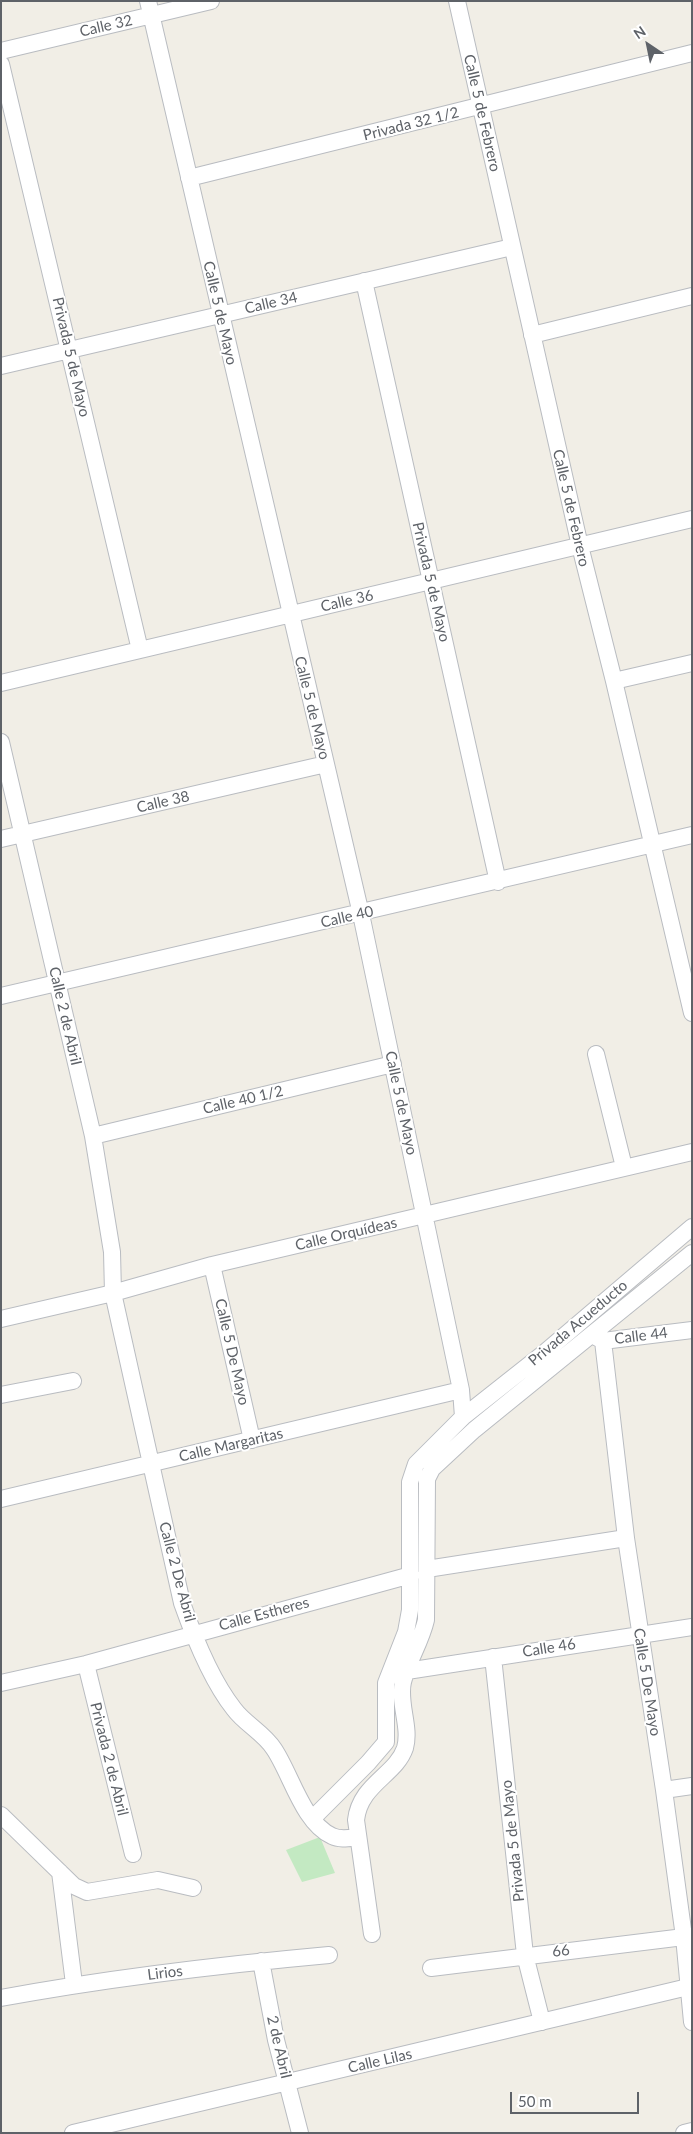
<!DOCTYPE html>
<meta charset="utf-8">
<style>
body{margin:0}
#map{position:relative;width:693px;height:2134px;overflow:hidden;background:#f1eee6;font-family:Lato,sans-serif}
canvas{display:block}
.frame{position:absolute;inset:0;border:2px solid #5e6268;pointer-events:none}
.north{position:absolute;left:623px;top:20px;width:50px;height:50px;-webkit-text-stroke:4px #fff;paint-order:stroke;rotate:326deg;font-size:14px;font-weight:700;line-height:20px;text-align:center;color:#5e6268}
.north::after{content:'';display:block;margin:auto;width:18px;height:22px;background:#5e6268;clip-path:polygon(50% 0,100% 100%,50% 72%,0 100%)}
.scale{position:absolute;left:510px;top:2092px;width:129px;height:22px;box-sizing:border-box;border:2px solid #5e6268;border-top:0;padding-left:6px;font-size:15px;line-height:18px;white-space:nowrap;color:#5e6268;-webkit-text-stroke:4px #fff;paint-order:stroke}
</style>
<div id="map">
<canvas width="693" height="2134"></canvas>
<div class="frame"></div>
<div class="north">N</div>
<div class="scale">50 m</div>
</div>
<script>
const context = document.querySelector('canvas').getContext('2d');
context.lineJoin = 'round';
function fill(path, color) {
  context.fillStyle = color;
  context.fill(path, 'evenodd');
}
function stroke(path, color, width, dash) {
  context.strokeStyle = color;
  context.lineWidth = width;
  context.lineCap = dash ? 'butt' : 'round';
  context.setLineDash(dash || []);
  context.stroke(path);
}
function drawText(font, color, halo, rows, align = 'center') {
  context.font = font + ' Lato,sans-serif';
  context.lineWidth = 4;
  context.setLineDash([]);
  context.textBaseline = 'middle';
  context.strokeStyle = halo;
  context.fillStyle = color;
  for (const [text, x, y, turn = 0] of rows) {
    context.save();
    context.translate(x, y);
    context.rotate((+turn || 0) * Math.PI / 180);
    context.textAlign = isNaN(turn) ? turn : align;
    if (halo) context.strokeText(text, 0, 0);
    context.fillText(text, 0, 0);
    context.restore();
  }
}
fill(new Path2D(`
 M320,1837L335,1873L302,1882L286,1850Z`), '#c3e9c2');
const street = new Path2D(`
 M148,1L361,914L461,1390L463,1417
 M457,1L580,546L614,681L692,1013
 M1,51L211,1
 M1,64L140,650
 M189,178L692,53
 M364,281L498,882
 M532,335L692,296
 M1,366L512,247
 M614,681L692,663
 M1,683L692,519
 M1,742L93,1136L112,1252L113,1293L182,1603C194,1637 211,1680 234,1709C245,1724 264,1733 274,1749C291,1774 303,1823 332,1836C340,1840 349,1838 358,1837
 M1,839L326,764
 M1,996L692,835
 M596,1054L624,1167
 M93,1136L393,1064
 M212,1265L252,1440
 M1,1319L113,1293L212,1265L692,1152
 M594,1336L603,1341L692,1330
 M603,1341L626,1538L664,1790L684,1937L692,2022
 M1,1395L73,1381
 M1,1499L461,1390
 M427,1569L626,1538
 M493,1657L525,1955L542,2022
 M86,1664L133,1854
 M407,1671L692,1627
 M1,1683L86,1664L411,1575
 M664,1790L692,1786
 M1,1815L74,1886L87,1892L158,1880L193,1888
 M312,1819L368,1763L386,1742V1683L406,1632L410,1610V1482L416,1464L463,1417L544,1353L692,1227
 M60,1872L74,1984
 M372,1934L356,1820C360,1784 396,1775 405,1748C411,1727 398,1703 403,1682C408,1661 421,1642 426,1620L427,1479L432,1469L474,1430L692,1253
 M261,1961L276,2040L300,2133
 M431,1968L692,1936
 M1,1998C109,1978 219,1965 329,1955
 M73,2133L688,1987
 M684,2133L692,2131`);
stroke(street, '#b9bcc1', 18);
stroke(street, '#fff', 16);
drawText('15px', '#5e6268', '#fff', [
 ["Calle 32",106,26,-13],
 ["Calle 5 de Febrero",482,113,77],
 ["Privada 32 1/2",411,124,-14],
 ["Calle 34",271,303,-13],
 ["Calle 5 de Mayo",220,313,77],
 ["Privada 5 de Mayo",71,357,77],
 ["Calle 5 de Febrero",571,508,77],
 ["Privada 5 de Mayo",431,582,77],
 ["Calle 36",347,601,-13],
 ["Calle 5 de Mayo",312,708,76],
 ["Calle 38",163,802,-13],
 ["Calle 40",347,917,-13],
 ["Calle 2 de Abril",65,1016,77],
 ["Calle 40 1/2",243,1100,-13],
 ["Calle 5 de Mayo",401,1103,78],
 ["Calle Orquídeas",346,1234,-13],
 ["Privada Acueducto",578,1323,-40],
 ["Calle 44",641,1336,-7],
 ["Calle 5 De Mayo",232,1352,77],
 ["Calle Margaritas",231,1445,-13],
 ["Calle 2 De Abril",177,1572,75],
 ["Calle Estheres",264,1614,-15],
 ["Calle 46",549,1648,-9],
 ["Calle 5 De Mayo",647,1682,81],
 ["Privada 2 de Abril",109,1759,76],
 ["Privada 5 de Mayo",513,1841,-96],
 ["66",561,1951,-6],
 ["Lirios",165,1973,-7],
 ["2 de Abril",279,2047,77],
 ["Calle Lilas",380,2061,-13]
]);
</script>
